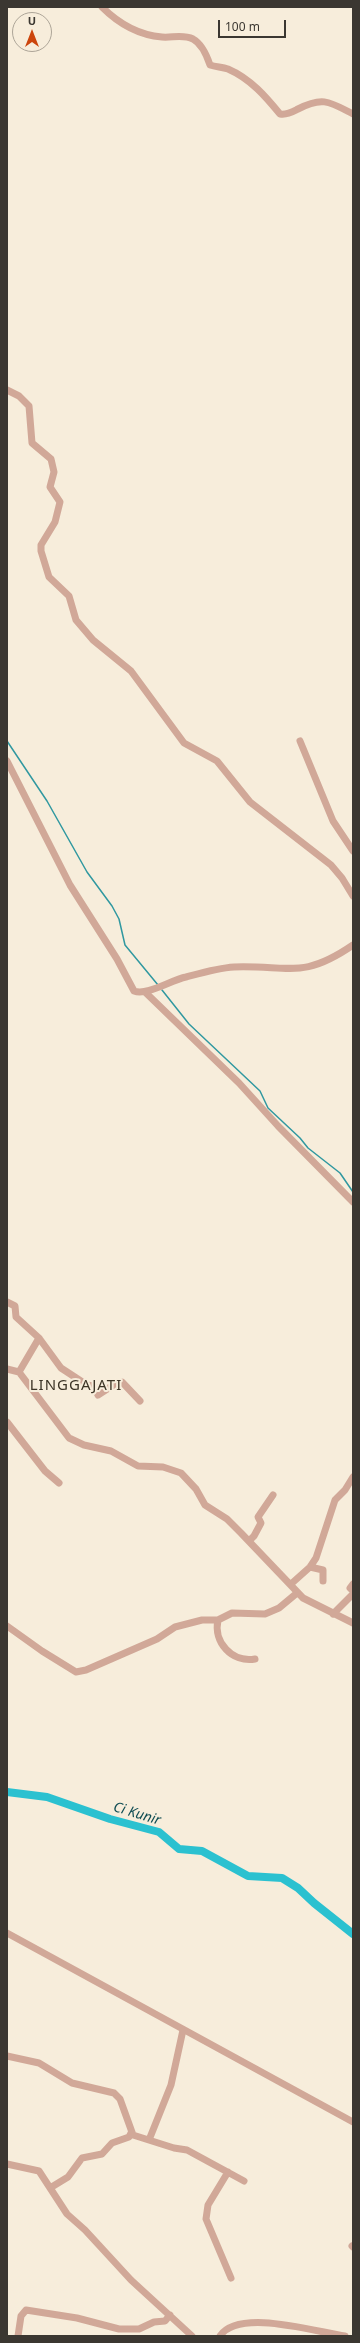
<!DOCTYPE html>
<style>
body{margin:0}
#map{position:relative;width:360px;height:2343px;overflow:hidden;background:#f7eddb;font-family:"Noto Sans",sans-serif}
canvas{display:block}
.frame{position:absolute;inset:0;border:8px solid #3b3731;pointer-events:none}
.north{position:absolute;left:12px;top:12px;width:40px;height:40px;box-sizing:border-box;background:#f7eddb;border:1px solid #aca497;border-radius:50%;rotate:0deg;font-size:11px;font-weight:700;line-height:16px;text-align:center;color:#3b3731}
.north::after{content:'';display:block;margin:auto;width:14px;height:18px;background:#cc450c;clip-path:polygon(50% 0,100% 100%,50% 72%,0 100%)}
.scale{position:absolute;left:218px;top:20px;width:68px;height:18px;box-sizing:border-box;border:2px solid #3b3731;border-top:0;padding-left:5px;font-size:12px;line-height:14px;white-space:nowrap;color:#3b3731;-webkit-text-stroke:3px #f7eddb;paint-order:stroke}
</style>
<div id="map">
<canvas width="360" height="2343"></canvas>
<div class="frame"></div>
<div class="north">U</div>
<div class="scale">100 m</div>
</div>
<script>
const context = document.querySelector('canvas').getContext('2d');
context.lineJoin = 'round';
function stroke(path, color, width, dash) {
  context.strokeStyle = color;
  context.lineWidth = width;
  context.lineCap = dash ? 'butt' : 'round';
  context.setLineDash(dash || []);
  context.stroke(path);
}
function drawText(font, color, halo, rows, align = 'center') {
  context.font = font + ' "Noto Sans",sans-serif';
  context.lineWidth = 4;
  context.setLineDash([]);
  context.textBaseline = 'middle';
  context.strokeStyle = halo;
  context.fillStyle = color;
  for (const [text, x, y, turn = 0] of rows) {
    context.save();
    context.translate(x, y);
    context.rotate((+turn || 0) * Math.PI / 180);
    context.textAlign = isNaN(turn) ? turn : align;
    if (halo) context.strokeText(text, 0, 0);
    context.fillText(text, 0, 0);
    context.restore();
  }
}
stroke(new Path2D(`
 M7,741L47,801L87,872L112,906L119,919L125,945L158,985
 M162,990L189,1024L260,1091L268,1108L300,1138L308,1148L340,1173L353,1192`), '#3098a0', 1.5);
stroke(new Path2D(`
 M7,1792L47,1797L110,1819L159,1832L179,1849L202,1851L248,1876L282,1878L298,1888L314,1903L353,1934`), '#2bc1d0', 8);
stroke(new Path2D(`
 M102,7C118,23 138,35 162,37C172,38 183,34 193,39C202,44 207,56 210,65C216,67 222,67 228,69C251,79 266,97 280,114C287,115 292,112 298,109C323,96 330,102 353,114
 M7,390L19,396L29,406L32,443L51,459L54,472L50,487L60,502L55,522L41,545V551L49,577L69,596L76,620L93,640L131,671L184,743L217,761L250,802L331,865L342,878L353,896
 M300,741L333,821L353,851
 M7,761L70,885L117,959L134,991C147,996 171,980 186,977C201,973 218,968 234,967C289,965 302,980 353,945
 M145,992L239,1083L278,1126L353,1202
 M7,1302L15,1306L16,1317L39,1338L61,1368L87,1385L94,1386L98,1395L118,1382H122L140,1401
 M7,1369L19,1372L69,1438L84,1445L111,1451L138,1466L163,1467L181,1473L196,1489L205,1505L227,1519L241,1533L303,1598L353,1623
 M19,1372L39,1338
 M7,1422L45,1471L59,1483
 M249,1541L254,1536L261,1523L258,1517L273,1495
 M310,1567L323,1570V1581
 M291,1584L310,1567L316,1558L335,1500L345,1490L353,1477
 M353,1584L350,1588L353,1591
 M333,1614L353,1594
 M218,1620C213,1642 232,1663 255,1659
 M7,1626L42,1651L76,1672L86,1670L157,1639L175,1627L202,1620H218L232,1613L265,1614L279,1608L297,1593
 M7,1933L353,2122
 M7,2056L39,2063L72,2083L114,2093L120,2099L133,2135L174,2148L187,2150L244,2181
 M149,2140L171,2085L183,2030
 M7,2164L39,2171L67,2214L85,2230L131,2280L192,2336
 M228,2172L208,2205L206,2219L231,2278
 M50,2188L68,2177L82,2158L102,2154L112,2143L129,2137L131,2133
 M352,2246L353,2247
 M18,2336L21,2316L26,2310L77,2318L119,2329H139L154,2322L165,2321L170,2315
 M220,2336C239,2308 316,2332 345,2336`), '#d1a898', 7);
drawText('italic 14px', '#104d53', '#f7eddb', [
 ["Ci Kunir",137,1814,17]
]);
context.letterSpacing = '1px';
drawText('15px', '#3c3426', '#f7eddb', [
 ["LINGGAJATI",76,1386]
]);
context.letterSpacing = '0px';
</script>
